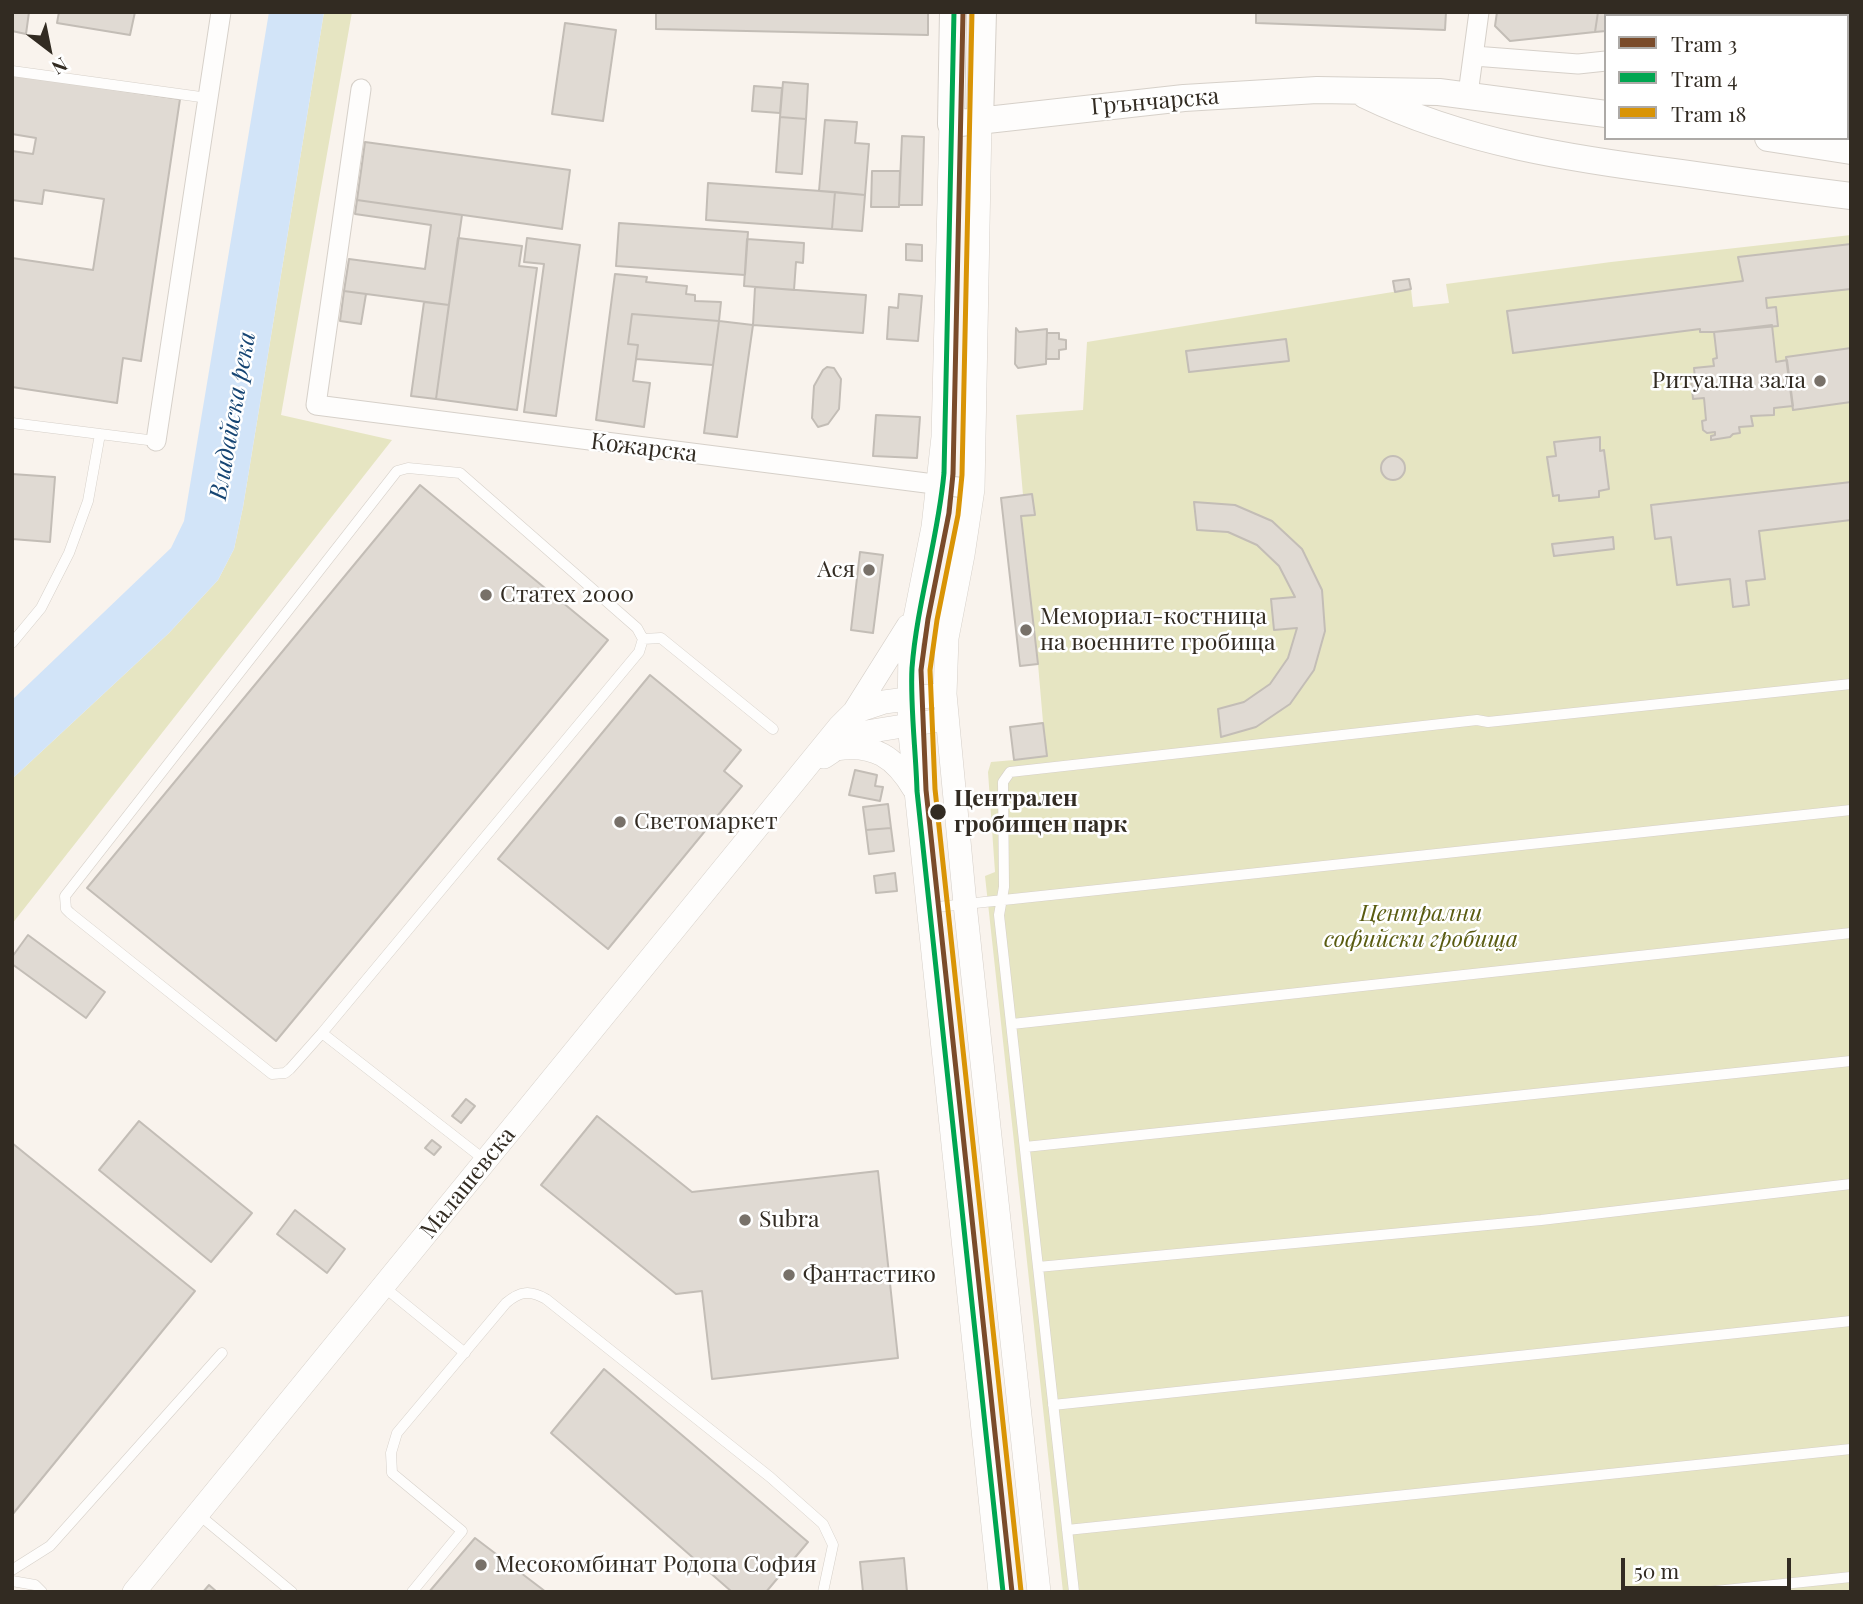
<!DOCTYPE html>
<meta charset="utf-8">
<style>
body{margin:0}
#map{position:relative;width:1863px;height:1604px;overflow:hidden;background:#f9f3ed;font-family:"Playfair Display",serif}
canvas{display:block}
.frame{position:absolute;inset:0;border:14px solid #322b22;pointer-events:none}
.legend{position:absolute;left:1604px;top:14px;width:245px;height:126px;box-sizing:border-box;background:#fff;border:2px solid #adaaa7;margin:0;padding:9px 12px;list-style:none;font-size:21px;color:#322b22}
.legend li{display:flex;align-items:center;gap:14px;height:35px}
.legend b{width:35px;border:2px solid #adaaa7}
.north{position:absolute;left:14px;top:14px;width:70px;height:70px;-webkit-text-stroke:5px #fff;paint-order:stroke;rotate:148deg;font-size:19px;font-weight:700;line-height:28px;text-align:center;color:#322b22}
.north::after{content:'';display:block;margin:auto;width:24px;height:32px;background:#322b22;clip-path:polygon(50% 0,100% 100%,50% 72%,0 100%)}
.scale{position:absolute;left:1621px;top:1558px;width:170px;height:32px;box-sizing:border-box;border:4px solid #322b22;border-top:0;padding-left:9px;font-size:21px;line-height:24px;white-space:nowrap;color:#322b22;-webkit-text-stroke:5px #fff;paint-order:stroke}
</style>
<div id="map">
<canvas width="1863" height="1604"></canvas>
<div class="frame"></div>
<ul class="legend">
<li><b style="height:9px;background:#7a4b2a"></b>Tram 3</li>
<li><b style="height:9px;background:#00a651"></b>Tram 4</li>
<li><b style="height:9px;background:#d99405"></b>Tram 18</li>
</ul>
<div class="north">N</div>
<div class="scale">50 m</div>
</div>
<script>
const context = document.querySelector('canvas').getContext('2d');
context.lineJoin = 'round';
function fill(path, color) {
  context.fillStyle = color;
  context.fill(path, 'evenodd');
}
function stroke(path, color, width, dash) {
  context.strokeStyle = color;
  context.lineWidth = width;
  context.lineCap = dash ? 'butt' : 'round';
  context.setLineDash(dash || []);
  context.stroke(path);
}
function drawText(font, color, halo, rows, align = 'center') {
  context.font = font + ' "Playfair Display",serif';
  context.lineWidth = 5;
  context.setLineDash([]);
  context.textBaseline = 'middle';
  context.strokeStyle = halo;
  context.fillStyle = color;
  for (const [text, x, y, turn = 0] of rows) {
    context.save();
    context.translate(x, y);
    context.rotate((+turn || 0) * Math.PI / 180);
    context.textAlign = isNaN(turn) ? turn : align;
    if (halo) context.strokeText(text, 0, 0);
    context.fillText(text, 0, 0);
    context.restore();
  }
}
fill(new Path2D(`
 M324,12H352L281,415L392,440L12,924V779L169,633L218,580L234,549L243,507Z
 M1851,235V1592H1063L985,876L995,872L988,772L991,762L1014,760L1010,727L1043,722L1038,664L1020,666L1001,498L1023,495L1016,415L1083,410L1087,342L1411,289L1413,307L1449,303L1446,284L1611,262Z`), '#e6e5c2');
fill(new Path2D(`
 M269,12H324L243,507L234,549L218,580L169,633L12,779V700L171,548L184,521Z`), '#d2e4f8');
const building = new Path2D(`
 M12,12H29L26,34L12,31Z
 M59,12H135L130,35L57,23Z
 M656,12H928V35L656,29Z
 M1256,12H1446L1445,30L1256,23Z
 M1497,12H1598L1595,32L1510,41L1495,26Z
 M1598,12H1625L1626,16H1606V31L1595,32Z
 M1625,12H1780L1747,16H1626Z
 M565,23L616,30L603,121L552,114Z
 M1851,69V109H1847V70Z
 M12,74L180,99L141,361L123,358L117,403L12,387V258L93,270L104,199L44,190L42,204L12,200V151L33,154L36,138L12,134Z
 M783,82L808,84L806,119L780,117Z
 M754,86L782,88L780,113L752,111Z
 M780,117L806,119L802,174L776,172Z
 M825,120L857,122L855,143L869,144L865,195L819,191Z
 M902,136L924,137L922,205H899Z
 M365,142L570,170L562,229L357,200Z
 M872,171H900L899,207H871Z
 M708,183L835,192L832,229L706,220Z
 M835,192L865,195L862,231L832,229Z
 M357,200L462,215L449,305L344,291L349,259L425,269L431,225L355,214Z
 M619,223L748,232L745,275L616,266Z
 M458,238L522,246L519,266L537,268L517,410L436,399Z
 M527,238L580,245L556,416L524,412L544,264L524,262Z
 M747,239L804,243L803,263L796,262L794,290L744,286Z
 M906,244L922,245V261L906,260Z
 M1851,244V289L1766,298L1767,308L1776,307L1778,326L1714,332H1700V329L1513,353L1507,311L1743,281L1738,257Z
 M615,274L647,277L646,282L687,286L686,294L695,295V301L721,302L719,321L632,314L628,344L638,345L633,381L650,383L644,427L596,420Z
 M1409,279L1411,289L1395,292L1393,281Z
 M755,287L866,295L863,333L753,325Z
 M344,291L366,294L361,324L340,321Z
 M899,294L922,296L918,341L887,339L889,307L898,308Z
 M424,302L449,305L436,399L411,396Z
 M632,314L719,321L713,365L636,359L638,345L628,344Z
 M719,321L753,325L737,437L704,433Z
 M1772,325L1776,362L1787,360L1793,406L1774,408V415L1751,416L1753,426L1739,427L1740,433L1733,434L1730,437L1711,440V436L1715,435V432L1707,433L1703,430L1702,421L1706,420L1704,398L1693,399L1691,379H1695L1694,368L1714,366L1713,359L1717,358L1714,332Z
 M1016,328L1019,332L1047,329L1046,364L1018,368L1015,364Z
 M1047,333H1059V339L1066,340V349L1059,350V359H1046Z
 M1286,339L1289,361L1189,372L1186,351Z
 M1851,348V402L1793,410L1786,357Z
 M827,367L834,368L841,379L839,409L828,424L818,427L812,418L814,386L823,370Z
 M876,415L920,417L917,458L873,456Z
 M1600,437V451L1604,450L1609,489L1599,491V497L1559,501V495L1553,496L1547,457L1556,456L1554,442Z
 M1381 468a12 12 0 1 1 24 0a12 12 0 1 1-24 0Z
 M12,474L55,477L50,542L12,539Z
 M1851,482V520L1759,531L1765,579L1746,581L1749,605L1733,607L1730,579L1677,585L1671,537L1655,539L1651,505Z
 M420,485L608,640L276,1041L87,888Z
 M1032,494L1035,515L1021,516L1038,664L1020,666L1001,498Z
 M1194,502L1235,505L1272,521L1302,549L1322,590L1325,631L1314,670L1290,704L1256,727L1221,737L1218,709L1244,702L1270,684L1288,658L1297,628L1274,630L1271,599L1295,597L1279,566L1257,545L1228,532L1197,530Z
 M1613,537L1614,549L1554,556L1552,544Z
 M860,552L883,555L873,633L851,630Z
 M650,675L741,750L724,771L742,786L608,949L498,859Z
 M1043,723L1047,756L1014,760L1010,727Z
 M855,770L877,775L875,786L883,787L880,801L849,795Z
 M888,804L891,828L866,830L863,807Z
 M891,828L894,851L869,854L866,830Z
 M895,873L897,891L876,893L874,876Z
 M28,935L105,992L86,1018L12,964V957Z
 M466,1099L475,1106L461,1123L452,1116Z
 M597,1116L692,1192L878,1171L898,1358L712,1379L702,1291L676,1294L541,1185Z
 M139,1121L252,1213L211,1262L99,1170Z
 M432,1140L441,1147L434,1155L425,1148Z
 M12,1143L195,1291L12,1515Z
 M295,1210L345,1249L327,1273L277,1234Z
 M604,1369L808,1542L766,1592H732L551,1433Z
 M475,1538L546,1592H429Z
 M904,1558L907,1592H863L860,1562Z
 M209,1585L217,1592H203Z`);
fill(building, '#e0dad3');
stroke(building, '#c3bdb6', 2);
const service = new Path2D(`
 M12,71L208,98
 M12,423L156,441
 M643,639L661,638L773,729
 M12,643L41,608L69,553L88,501L100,434
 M928,908L1851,810
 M1012,1024L1851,933
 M322,1033L290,1069L285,1073L272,1074L70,913L66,909L65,896L397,471L408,468L460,473L637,628L643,639L639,652L322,1033L486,1161
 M1025,1147L1851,1061
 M1038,1267L1541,1220L1851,1184
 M384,1287L465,1353
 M1053,1405L1851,1321
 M198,1514L292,1592
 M1067,1530L1851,1449
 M12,1570L50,1546L222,1353
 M12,1581L35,1585L42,1592
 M412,1592L462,1531L392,1473L391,1453L397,1433L506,1303C520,1291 530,1290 546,1299L770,1477L823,1524L833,1545L823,1592
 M1074,1592L999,915L1004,887L1003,782L1010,772L1477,720L1488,722L1851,684
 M1706,1592L1851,1577`);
const minor = new Path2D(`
 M1847,36L1851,35
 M1474,56L1578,64L1606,61
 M361,89L316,405L973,489
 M1468,94L1479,12
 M156,441L221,12`);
const tertiary = new Path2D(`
 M980,121L973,489L963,555L947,638L945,694L965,904L1039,1592
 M951,124L943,437L933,527L910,643L909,724L1000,1592
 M854,712L908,626
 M836,749C874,743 895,757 914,789
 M824,757L860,733L946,719
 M134,1592L839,727L854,712L884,702L945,694`);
const secondary = new Path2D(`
 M953,12L951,124L1184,98L1317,90L1439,92L1606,114
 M1365,95C1464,143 1573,159 1681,173C1737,181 1794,189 1851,196
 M980,121L983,12
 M1768,138L1851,151`);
stroke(service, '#d6d0c9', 11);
stroke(minor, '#d6d0c9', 21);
stroke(tertiary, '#d6d0c9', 24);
stroke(secondary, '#d6d0c9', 28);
stroke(service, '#fefdfc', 10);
stroke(minor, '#fefdfc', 19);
stroke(tertiary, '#fefdfc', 23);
stroke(secondary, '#fefdfc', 26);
stroke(new Path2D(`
 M963,12L953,474L949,513L928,619L921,670L926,790L1012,1592`), '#7a4b2a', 5);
stroke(new Path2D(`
 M954,12L944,473C938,539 917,603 912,668C910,705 916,753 917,791L1003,1592`), '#00a651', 5);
stroke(new Path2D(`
 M972,12L962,475L958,515L937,620L930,670L935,789L1021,1591`), '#d99405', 5);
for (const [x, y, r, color] of [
 [1820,381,7,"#787169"],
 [869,570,7,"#787169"],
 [486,595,7,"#787169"],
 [1026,630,7,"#787169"],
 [938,812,9,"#322b22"],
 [620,822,7,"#787169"],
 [745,1220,7,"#787169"],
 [789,1275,7,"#787169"],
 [481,1565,7,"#787169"]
]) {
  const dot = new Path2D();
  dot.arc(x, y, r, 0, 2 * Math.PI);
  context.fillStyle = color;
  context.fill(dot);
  stroke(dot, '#fff', 2.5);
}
drawText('23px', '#322b22', '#fff', [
 ["Грънчарска",1155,102,-5],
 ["Кожарска",644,448,7],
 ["Малашевска",468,1183,-51]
]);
drawText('23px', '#322b22', '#fff', [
 ["Ритуална зала",1806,381,"right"],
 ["Ася",855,570,"right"],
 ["Статех 2000",500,595],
 ["Мемориал-костница",1040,617],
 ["на военните гробища",1040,643],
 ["Светомаркет",634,822],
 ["Subra",759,1220],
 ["Фантастико",803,1275],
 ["Месокомбинат Родопа София",495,1565]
], 'left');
drawText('bold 23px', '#322b22', '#fff', [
 ["Централен",954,799],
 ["гробищен парк",954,825]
], 'left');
drawText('italic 23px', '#595b10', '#fff', [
 ["Централни",1421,914],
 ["софийски гробища",1421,940]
]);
drawText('italic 24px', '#164573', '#fff', [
 ["Владайска река",233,416,-80]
]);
</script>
